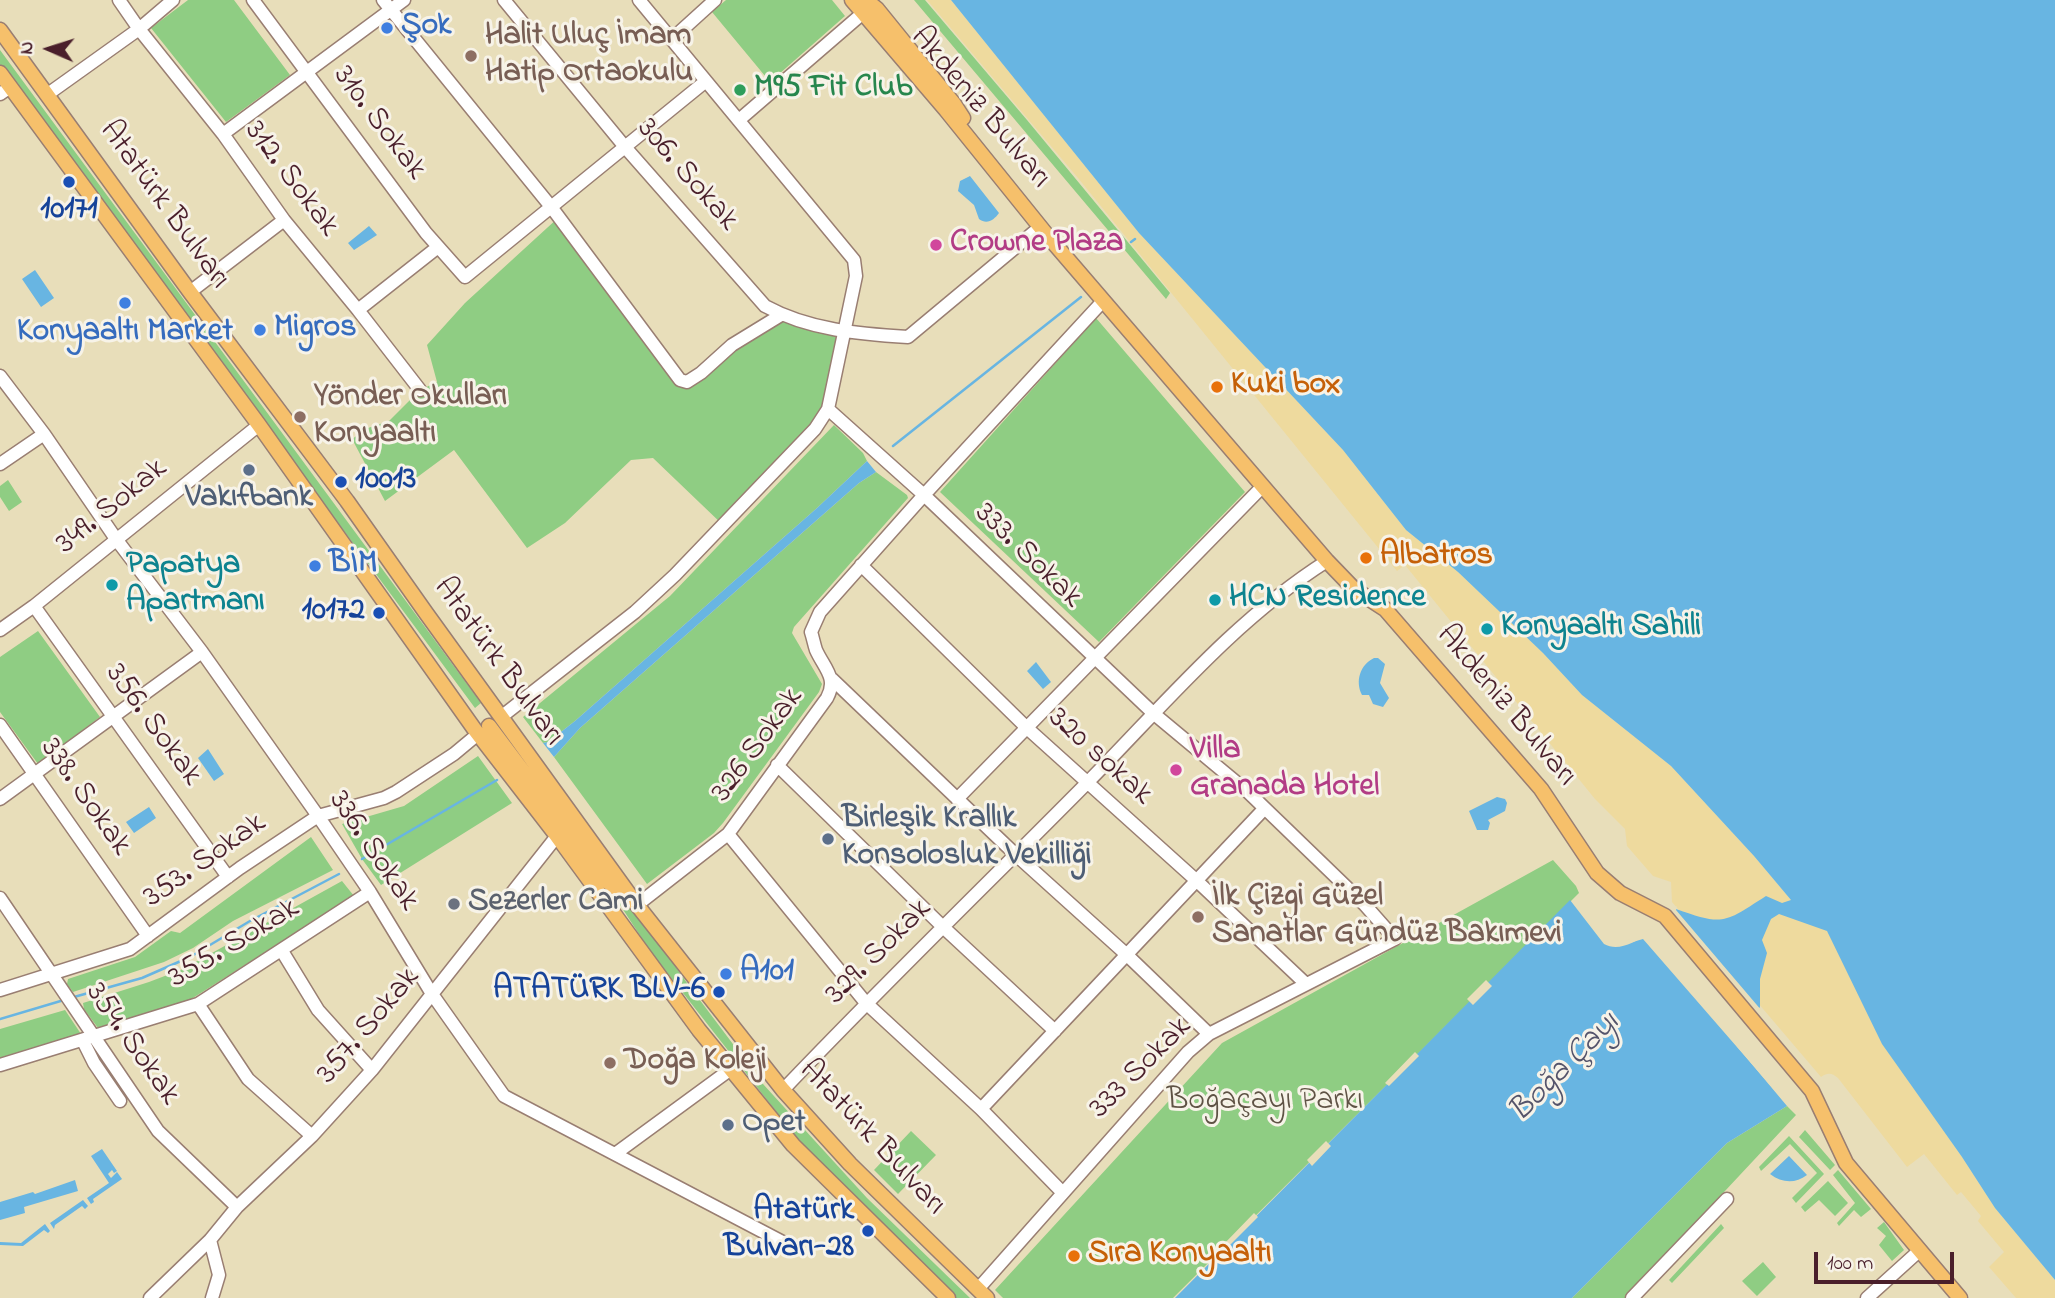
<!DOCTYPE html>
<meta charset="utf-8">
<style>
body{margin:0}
#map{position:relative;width:2055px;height:1298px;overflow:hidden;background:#e8deba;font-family:"Indie Flower",sans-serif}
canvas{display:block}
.north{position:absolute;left:14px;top:14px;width:70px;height:70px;-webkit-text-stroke:5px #f7f3e8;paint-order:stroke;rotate:273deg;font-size:19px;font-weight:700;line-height:28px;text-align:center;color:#4a1f2b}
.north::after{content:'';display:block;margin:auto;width:24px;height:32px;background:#4a1f2b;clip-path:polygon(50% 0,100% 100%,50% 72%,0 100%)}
.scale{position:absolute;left:1814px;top:1252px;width:140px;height:32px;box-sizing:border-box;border:4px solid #4a1f2b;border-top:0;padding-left:9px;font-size:21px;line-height:24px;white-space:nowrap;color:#4a1f2b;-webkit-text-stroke:5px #f7f3e8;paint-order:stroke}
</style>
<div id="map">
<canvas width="2055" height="1298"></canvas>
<div class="north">N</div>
<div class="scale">100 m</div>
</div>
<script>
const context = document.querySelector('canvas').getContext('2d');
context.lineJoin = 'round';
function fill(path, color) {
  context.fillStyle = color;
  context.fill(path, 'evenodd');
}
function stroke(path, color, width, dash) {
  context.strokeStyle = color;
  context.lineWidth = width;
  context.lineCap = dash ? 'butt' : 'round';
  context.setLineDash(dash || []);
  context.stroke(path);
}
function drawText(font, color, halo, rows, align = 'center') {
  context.font = font + ' "Indie Flower",sans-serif';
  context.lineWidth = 6;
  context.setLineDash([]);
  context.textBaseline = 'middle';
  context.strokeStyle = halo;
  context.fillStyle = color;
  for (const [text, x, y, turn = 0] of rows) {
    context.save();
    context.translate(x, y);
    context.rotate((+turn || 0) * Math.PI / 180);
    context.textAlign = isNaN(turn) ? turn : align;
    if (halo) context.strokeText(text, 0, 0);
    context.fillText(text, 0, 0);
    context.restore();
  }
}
fill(new Path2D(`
 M188,0H234L290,75L226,122L151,28Z
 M726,0H832L845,16L770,82L712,12Z
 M914,0H925L1027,120L1170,293L1166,299Z
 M0,50L481,703L475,708L0,66Z
 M559,217L680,380L781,315L844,333L828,409L724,526L653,458L631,460L565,523L527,548L454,450L385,501L352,439L368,428L389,421L420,390L437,382L427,345L465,303Z
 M1096,318L1245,492L1099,642L940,492Z
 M834,425L863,453L867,461L817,508L575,721L548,742L543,743L523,717L670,596Z
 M876,472L907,495L908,498L794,627L792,633L822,684L819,692L723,823L714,833L647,884L554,757L580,728L859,483Z
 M8,480L22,502L9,511L0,497V486Z
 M38,631L100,717L38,764L0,712V657Z
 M478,756L512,803L381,885L362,859L342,824L404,806Z
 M311,837L333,870L233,921L193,948L164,962L73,992L67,984L68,979L135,957L171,931L180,933Z
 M1553,860L1576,886L1579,893L1173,1298H1003L995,1290L1222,1043Z
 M342,881L354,896L177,1008L98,1028L84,1009L83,1003L149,982L183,969Z
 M611,891L640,916L687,983L763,1084L867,1198L970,1298H954L800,1142L650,951Z
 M65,1010L81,1034L0,1058V1029Z
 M1787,1106L1796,1115L1625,1298H1572L1727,1143Z
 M1805,1130L1835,1165L1830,1170L1799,1137Z
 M911,1131L936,1155L898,1194L874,1170Z
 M1789,1136L1824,1174L1796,1203L1792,1198L1817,1173L1790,1144L1761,1171L1759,1167Z
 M1838,1170L1871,1209L1861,1217L1854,1210L1839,1226L1837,1223L1855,1203L1833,1175Z
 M1828,1181L1848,1203L1835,1216L1819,1200L1805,1212L1801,1207Z
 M1884,1222L1904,1250L1892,1261L1879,1245L1886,1236L1877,1228Z
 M1721,1224L1724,1228L1672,1283L1669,1280Z
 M1763,1262L1776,1277L1757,1296L1742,1281Z`), '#8fcd83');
fill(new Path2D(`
 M927,0H951L1139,233L1343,450L1406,530L1458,572L1543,653L1582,695L1671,766L1754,856L1791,900L1827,930L1882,1043L1962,1157L1995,1208L2055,1280V1298H2016L1989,1267L2004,1252L1978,1221L1981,1216L1961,1192L1957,1195L1924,1154L1907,1167L1838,1078C1832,1073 1828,1072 1821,1077L1672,902L1671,882L1653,876L1627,846L1625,829L1595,799L1405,565L1397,571L1078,178Z`), '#eeda9e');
fill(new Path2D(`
 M951,0H2055V1280L1995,1208L1962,1157L1882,1044L1827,931L1779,914L1771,919L1762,940L1767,953L1760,979V1007L1735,1044L1787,1106L1727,1143L1572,1298H1175L1570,900L1604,944C1627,957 1660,924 1676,909C1724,926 1724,923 1766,896L1782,903L1791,900L1754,856L1671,766L1582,695L1543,653L1458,572L1406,530L1343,450L1139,233Z
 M970,176L999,213C994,220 987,225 979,219L974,205L958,191L960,181Z
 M369,226L377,235L354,250L348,243Z
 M35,270L54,298L41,307L22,279Z
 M867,461L876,472L859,483L580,728L554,757L543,743L548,742L575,721L817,508Z
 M1374,658H1378L1385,664L1380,683L1389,698L1383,707L1373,704L1369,695H1362C1355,681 1360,665 1374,658Z
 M1036,662L1051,682L1043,689L1027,671Z
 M208,749L224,774L214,781L198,758Z
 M1497,797L1505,799L1507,803L1505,811L1488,820L1490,823L1488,830H1477L1469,811Z
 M149,807L156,818L134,833L126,822Z
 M102,1149L117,1171L114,1173L112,1170L108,1174L111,1178L117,1172L122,1179L93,1199L94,1202L91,1204L87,1198L109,1183L91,1156Z
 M1789,1156L1807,1175C1795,1184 1782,1183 1770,1174Z
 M75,1180L78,1191L24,1207L25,1213L0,1220V1202L33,1192L35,1194Z
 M83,1200L88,1206L85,1209L82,1206L55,1225L54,1229L50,1223Z
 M45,1224L50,1231L48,1233L44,1230L23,1246L0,1245V1242L21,1243Z`), '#68b5e2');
fill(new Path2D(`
 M1677,906L1676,910L1762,1011L1739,1043L1790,1103V1108L1643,939L1619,946L1617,943L1641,936Z
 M1486,980L1492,986L1473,1005L1467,999Z
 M1415,1052L1419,1056L1389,1086L1385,1083Z
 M1326,1141L1331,1146L1312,1166L1307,1160Z
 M1254,1213L1258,1217L1228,1247L1224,1244Z`), '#e8deba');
stroke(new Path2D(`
 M1131,242L1135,239
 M893,446L1081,297
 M362,859L497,780
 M74,997L142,978L190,957L250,921L339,874
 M0,1019L64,1000`), '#68b5e2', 2.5);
const minor = new Path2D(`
 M119,0L139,29L223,134L284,220L358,310L420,390
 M253,0L426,233L465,277L706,81
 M383,0L552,208L680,380L687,382L701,373L732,345L781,315
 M504,0L625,147L765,306C809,330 859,334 908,337L1040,227
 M672,39L715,0
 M0,94L10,87
 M48,94L139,29L173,0
 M739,120L863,13
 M223,134L404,0
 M190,292L284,220
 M358,310L438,247
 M0,376L44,434L116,539L202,652L318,816L370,892L432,994L504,1096L792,1247
 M828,409L924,495L1153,713L1248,792L1365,905L1395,939L1209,1034L1188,1052L978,1289
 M0,464L44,434
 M861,565L1027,728L1197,881L1306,984
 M34,606L228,877
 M0,630L34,606L259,425
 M832,679L1015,854L1127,955L1209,1034
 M501,717L635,612L675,575L815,429L828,409L856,276L854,260L639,0
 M0,725L148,936
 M777,765L943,927L1055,1031
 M0,799L202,652
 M957,799L1263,486
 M728,834L866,1003L981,1109L1063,1193
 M0,898L158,1131L237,1207
 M637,905L728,834L827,698C838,678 824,668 816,650C814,644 813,638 811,632L820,612L924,495L1103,301
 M282,951L318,1010L372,1070
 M0,990L130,949L240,868L318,816L384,798L396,792L454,754L478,734
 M198,1004L248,1079L312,1136
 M83,1041L94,1063L120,1101
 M0,1065L198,1004L370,892
 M783,1090C882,986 985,886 1086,784C1163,706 1234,620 1327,561
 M981,1109L1264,809
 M615,1154L731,1069
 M210,1240L219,1275L212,1298
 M150,1298L210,1240L237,1207L312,1136L372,1070L557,836
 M1632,1298L1727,1199
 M1867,1298L1919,1251`);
const major = new Path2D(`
 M852,0L946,110L1046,234L1327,561L1354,589L1385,609L1541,789L1597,873L1620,893L1665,916L1812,1091L1846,1163L1960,1298
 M866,0L877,9L954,104L963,118
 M0,30L190,292L347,501L426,613L637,905L783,1090L850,1164L987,1298
 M0,73L259,425L475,730L557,836L699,1030L793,1145L948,1298
 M489,726L605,880L625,895`);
stroke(minor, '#997e72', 15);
stroke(major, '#997e72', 17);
stroke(minor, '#fff', 12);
stroke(major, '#f6c06b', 14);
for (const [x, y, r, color] of [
 [387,28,7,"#3f7fe0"],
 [471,56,7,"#8d6e63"],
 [740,90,7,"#2e9e5b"],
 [69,182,7,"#1a4fb4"],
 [936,245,7,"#d1479c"],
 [125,303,7,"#3f7fe0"],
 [260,330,7,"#3f7fe0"],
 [1217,387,7,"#e8710a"],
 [300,417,7,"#8d6e63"],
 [249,470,7,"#5c6f8a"],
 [341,482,7,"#1a4fb4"],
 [1366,558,7,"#e8710a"],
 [315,566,7,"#3f7fe0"],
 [112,585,7,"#0f9aa8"],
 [1215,600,7,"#0f9aa8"],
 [379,613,7,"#1a4fb4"],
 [1487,629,7,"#0f9aa8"],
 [1176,770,7,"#d1479c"],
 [828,839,7,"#5c6f8a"],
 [454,904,7,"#6b7280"],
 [1198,917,7,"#8d6e63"],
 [726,974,7,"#3f7fe0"],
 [719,992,7,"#1a4fb4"],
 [610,1063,7,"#8d6e63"],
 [728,1125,7,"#5c6f8a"],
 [868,1231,7,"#1a4fb4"],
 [1074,1256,7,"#e8710a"]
]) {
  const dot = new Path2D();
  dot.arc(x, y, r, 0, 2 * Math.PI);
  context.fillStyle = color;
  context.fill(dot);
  stroke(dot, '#f7f3e8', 2.5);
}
drawText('bold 32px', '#366cbe', '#f7f3e8', [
 ["Şok",401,28],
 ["Migros",274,330],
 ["Konyaaltı Market",125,334,"center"],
 ["BİM",329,566],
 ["A101",740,974]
], 'left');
drawText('bold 32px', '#785e54', '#f7f3e8', [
 ["Halit Uluç İmam",485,38],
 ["Hatip Ortaokulu",485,75],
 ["Yönder Okulları",314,399],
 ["Konyaaltı",314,436],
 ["İlk Çizgi Güzel",1212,899],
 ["Sanatlar Gündüz Bakımevi",1212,936],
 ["Doğa Koleji",624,1063]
], 'left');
drawText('bold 32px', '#27864d', '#f7f3e8', [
 ["M95 Fit Club",754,90]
], 'left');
drawText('32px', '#4a1f2b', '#f7f3e8', [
 ["Akdeniz Bulvarı",979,109,50],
 ["310. Sokak",378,124,53],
 ["306. Sokak",686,176,49],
 ["312. Sokak",290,180,53],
 ["Atatürk Bulvarı",163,206,54],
 ["349. Sokak",113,508,-39],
 ["333. Sokak",1027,557,44],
 ["Atatürk Bulvarı",497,663,54],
 ["Akdeniz Bulvarı",1505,707,50],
 ["356. Sokak",152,726,54],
 ["326 Sokak",759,746,-54],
 ["320 sokak",1099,758,42],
 ["338. Sokak",84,798,55],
 ["336. Sokak",372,852,56],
 ["353. Sokak",206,862,-35],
 ["355. Sokak",235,945,-31],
 ["329. Sokak",880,953,-45],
 ["357. Sokak",370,1027,-50],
 ["354. Sokak",131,1045,55],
 ["333 Sokak",1142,1069,-45],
 ["Atatürk Bulvarı",871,1139,47]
]);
drawText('bold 32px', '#164399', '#f7f3e8', [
 ["10171",69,212,"center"],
 ["10013",355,482,"left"],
 ["10172",365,613],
 ["ATATÜRK BLV-6",705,992],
 ["Atatürk",854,1213],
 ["Bulvarı-28",854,1250]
], 'right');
drawText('bold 32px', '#b23c85', '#f7f3e8', [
 ["Crowne Plaza",950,245],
 ["Villa",1190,752],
 ["Granada Hotel",1190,789]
], 'left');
drawText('bold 32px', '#c56008', '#f7f3e8', [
 ["Kuki box",1231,387],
 ["Albatros",1380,558],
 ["Sıra Konyaaltı",1088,1256]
], 'left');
drawText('bold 32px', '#4e5e75', '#f7f3e8', [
 ["Vakıfbank",249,500,"center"],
 ["Birleşik Krallık",842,821],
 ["Konsolosluk Vekilliği",842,858],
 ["Opet",742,1125]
], 'left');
drawText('bold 32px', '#0d838f', '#f7f3e8', [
 ["Papatya",126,567],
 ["Apartmanı",126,604],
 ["HCN Residence",1229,600],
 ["Konyaaltı Sahili",1501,629]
], 'left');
drawText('bold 32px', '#5b616d', '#f7f3e8', [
 ["Sezerler Cami",468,904]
], 'left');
drawText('32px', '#5f5345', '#f7f3e8', [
 ["Boğaçayı Parkı",1265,1103]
]);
drawText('italic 33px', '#54546b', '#f7f3e8', [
 ["Boğa Çayı",1566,1069,-45]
]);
</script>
